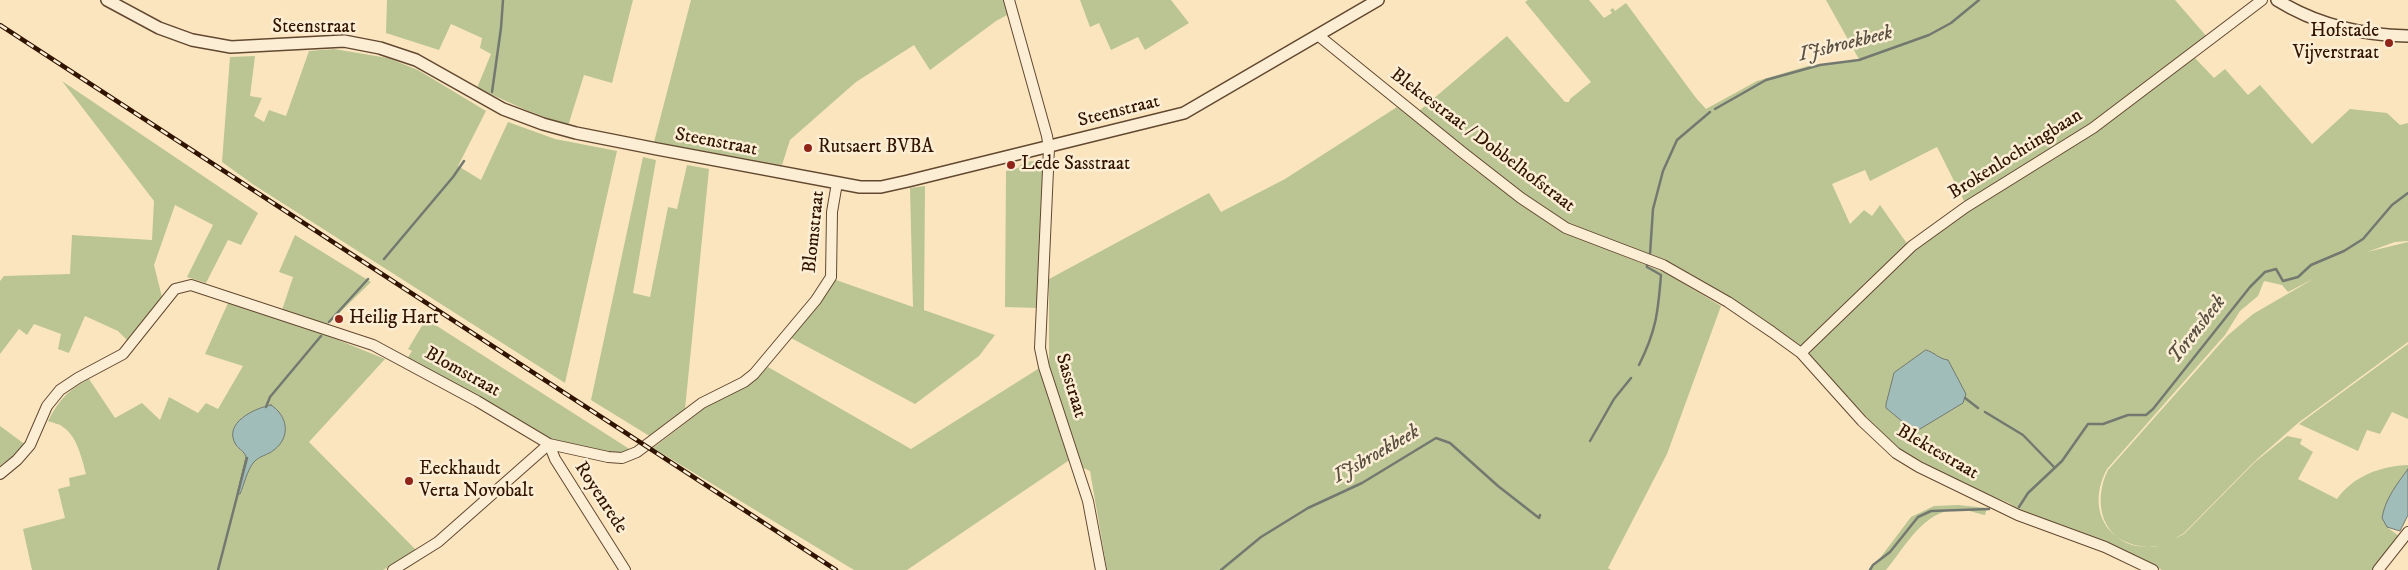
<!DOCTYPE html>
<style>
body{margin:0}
canvas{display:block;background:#fae5bf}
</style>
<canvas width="2408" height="570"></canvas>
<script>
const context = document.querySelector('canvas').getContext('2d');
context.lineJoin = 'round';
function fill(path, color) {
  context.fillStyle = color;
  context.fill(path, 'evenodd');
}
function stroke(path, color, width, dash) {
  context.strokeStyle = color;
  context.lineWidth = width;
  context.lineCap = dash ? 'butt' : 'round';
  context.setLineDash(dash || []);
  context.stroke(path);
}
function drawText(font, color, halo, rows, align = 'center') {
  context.font = font + ' "IM FELL DW Pica",serif';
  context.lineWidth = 5;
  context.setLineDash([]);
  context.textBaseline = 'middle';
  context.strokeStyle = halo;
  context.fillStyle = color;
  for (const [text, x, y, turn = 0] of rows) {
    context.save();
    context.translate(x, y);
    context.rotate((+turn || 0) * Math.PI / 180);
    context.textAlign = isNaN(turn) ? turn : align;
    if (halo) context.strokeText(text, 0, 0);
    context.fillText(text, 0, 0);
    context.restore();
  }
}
fill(new Path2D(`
 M387,0H633L612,83L584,75L568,126L526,110L477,88L491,54L480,48L482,38L451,24L439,50L386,33Z
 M691,0H1004L1009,14L996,21L930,70L914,45L856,82L790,140L782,165L654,142Z
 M1080,0H1171L1189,23L1145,50L1138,37L1111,50L1099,23L1090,27Z
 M1528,0H1589L1604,18L1612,13L1610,10L1613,8L1615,11L1626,3L1696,98L1706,109L1757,81L1808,66L1860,61L1826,0H2175L2208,38L2091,127L1965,203L1937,147L1870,181L1865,170L1832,184L1850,224L1864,210L1872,216L1880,205L1908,245L1801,348L1765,320L1728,297L1653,255L1574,228L1532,200L1419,111L1507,36L1565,102H1569L1570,99L1591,82L1525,2Z
 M334,49L388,58L418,70L486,111L458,166L481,180L508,122L555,139L617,151L565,383L254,185L222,162L230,57L255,56L250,96L262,98L254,116L264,122L269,110L286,116L309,51Z
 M2195,58L2214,78L2225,69L2248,95L2260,85L2312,144L2350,109L2387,113L2400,125L2408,123V241L2395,242L2367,252L2408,242V342L2298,423L2254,462L2184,533L2174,539L2184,534L2255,462L2287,436L2302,439L2300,444L2313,452L2298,479L2337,499C2353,476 2381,466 2408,465V501L2388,528L2399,536L2374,570H2162L2120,548L2021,511L2009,503L1965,485L1895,447L1806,353L1909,252L1971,208L2060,155ZM2315,278L2253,314L2227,336L2108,470C2094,498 2099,534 2132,545C2142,548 2151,546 2159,546C2111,552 2084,512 2107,469L2225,335L2240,311L2258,296L2264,281L2282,285L2288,292Z
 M62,81L258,213L241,245L228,240L206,283L187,277L213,225L175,205L154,265L162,297L128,341L118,331L85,316L69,353L58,349L61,334L34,324L27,335L19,329L0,354V281L4,276L70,274L72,235L152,240L154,201Z
 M1397,107L1472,168L1560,231L1666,273L1721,306L1667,454L1608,568L1611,570H1107L1090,471L1068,461L907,570H854L653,448L713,402L743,388L768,367L911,449L1049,362V279L1209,193L1221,212L1285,179Z
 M643,157L656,160L633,293L650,297L668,207L677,209L687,165L709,169L685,409L651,437L591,400Z
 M1043,159L1037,308L1005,307L1006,171L1018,168L1022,163Z
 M925,186L924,310L995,335L979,356L915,404L791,338L836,280L913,307L910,188Z
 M295,235L371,282L327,325L282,310L293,277L279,272Z
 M228,303L326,335L385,359L309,442L418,552L383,570H32L23,529L65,518L58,489L70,486L69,478L86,474C82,459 77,436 63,427C60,424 53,423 48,421C60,399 67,391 89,379L115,418L142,403L160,420L169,397L198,413L206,403L218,409L243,366L205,354Z
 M426,319L631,450L624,454H613L558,444L407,359L412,351L408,349Z
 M2408,344V419L2392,412L2380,434L2367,430L2358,451L2299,424Z
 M0,426L26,445L0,470Z
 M1958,505L1987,508L1985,515C1978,514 1970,510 1962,510C1925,507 1907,545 1886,570H1871L1911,517L1934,506Z`), '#bbc594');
const water = new Path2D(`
 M1926,350C1934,352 1939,359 1948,360L1966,394L1963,403L1915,432L1886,408V404L1894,373Z
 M271,405C288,416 291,437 274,450C268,455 259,456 254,462C247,470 244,485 240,494H237L246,457C244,451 240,450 236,445C222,423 255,408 271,405Z
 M2408,469V515L2400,531L2387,527L2382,518C2385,499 2397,484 2408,469Z`);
fill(water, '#a1bdba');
stroke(water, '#747970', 1);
stroke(new Path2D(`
 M492,92L501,28L503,0
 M1715,109L1766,80L1820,65L1859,60L1929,35L1951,23L1979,0
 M1650,254L1653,209L1663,171L1677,140L1710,112
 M384,259L453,177L464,161
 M329,322L368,279
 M1639,365C1656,331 1658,313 1661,275L1647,267V261
 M1965,398L1978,408
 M266,407L270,397L321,336
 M1985,412L2023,435L2054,467
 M1590,441L1614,399L1631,378
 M2019,507L2028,493L2062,461L2088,424H2103L2128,415H2146L2153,409L2250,287L2265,272L2276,269L2283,281L2298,277L2311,265L2344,251L2363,239L2392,205L2408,193
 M218,570L247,458
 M1221,570L1261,537L1308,508L1362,483L1436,438L1450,443L1498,486L1539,518L1540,515
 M1870,570L1873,565L1890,552L1918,517L1931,511L1989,509`), '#747970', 2.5);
const minor = new Path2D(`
 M1009,0L1047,136L1049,148L1040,348L1044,367L1088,501L1101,570
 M1319,36L1462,152L1521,198L1566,228L1663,265L1728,302L1772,332L1801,353L1862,421L1896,453L1919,467L2018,515L2105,547L2153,570
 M1801,353L1912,246L1966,207L2093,128L2262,0
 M549,444L555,459L625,570
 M0,474L17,460L30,445L47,406L60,390L78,378L123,354L175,289L191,285L373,345L477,401L549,444L608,457L622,458L637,452L702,403L744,382L754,374L816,300L831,277L832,212L837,183
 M393,570L438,542L549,444
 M2378,570L2408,532`);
const tertiary = new Path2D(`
 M107,0L159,28L192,40L231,47L344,41L380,48L416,60L503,109L543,124L576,133L657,149L860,187H881L908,181L1184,113L1378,0
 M2277,0C2317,25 2360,35 2408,36`);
stroke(minor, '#634830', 12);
stroke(tertiary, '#634830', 14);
stroke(minor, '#fceed5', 10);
stroke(tertiary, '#fceed5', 11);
const rail = new Path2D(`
 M0,25L836,570`);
stroke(rail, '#311400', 4.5);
stroke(rail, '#fceed5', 2.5, [8]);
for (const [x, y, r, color] of [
 [2389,43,5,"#8f2418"],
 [808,148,5,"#8f2418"],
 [1011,165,5,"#8f2418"],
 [339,319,5,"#8f2418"],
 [409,481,5,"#8f2418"]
]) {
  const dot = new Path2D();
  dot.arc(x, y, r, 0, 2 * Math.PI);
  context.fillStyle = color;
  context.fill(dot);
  stroke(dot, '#fceed5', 2);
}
drawText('19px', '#311400', '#fceed5', [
 ["Steenstraat",314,28],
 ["Steenstraat",1119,112,-14],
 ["Blektestraat / Dobbelhofstraat",1482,141,37],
 ["Steenstraat",716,143,11],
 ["Brokenlochtingbaan",2016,155,-32],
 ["Blomstraat",815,232,-84],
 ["Blomstraat",462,373,29],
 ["Sasstraat",1070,386,73],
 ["Blektestraat",1937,453,30],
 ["Royenrede",600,498,57]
]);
drawText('19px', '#311400', '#fceed5', [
 ["Hofstade",2379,32,"right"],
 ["Vijverstraat",2379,54,"right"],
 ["Rutsaert BVBA",818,148],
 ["Lede Sasstraat",1021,165],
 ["Heilig Hart",349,319],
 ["Eeckhaudt",419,470],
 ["Verta Novobalt",419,492]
], 'left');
drawText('italic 20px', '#584f41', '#fceed5', [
 ["IJsbroekbeek",1846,45,-14],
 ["Torensbeek",2198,330,-52],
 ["IJsbroekbeek",1377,455,-30]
]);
</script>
